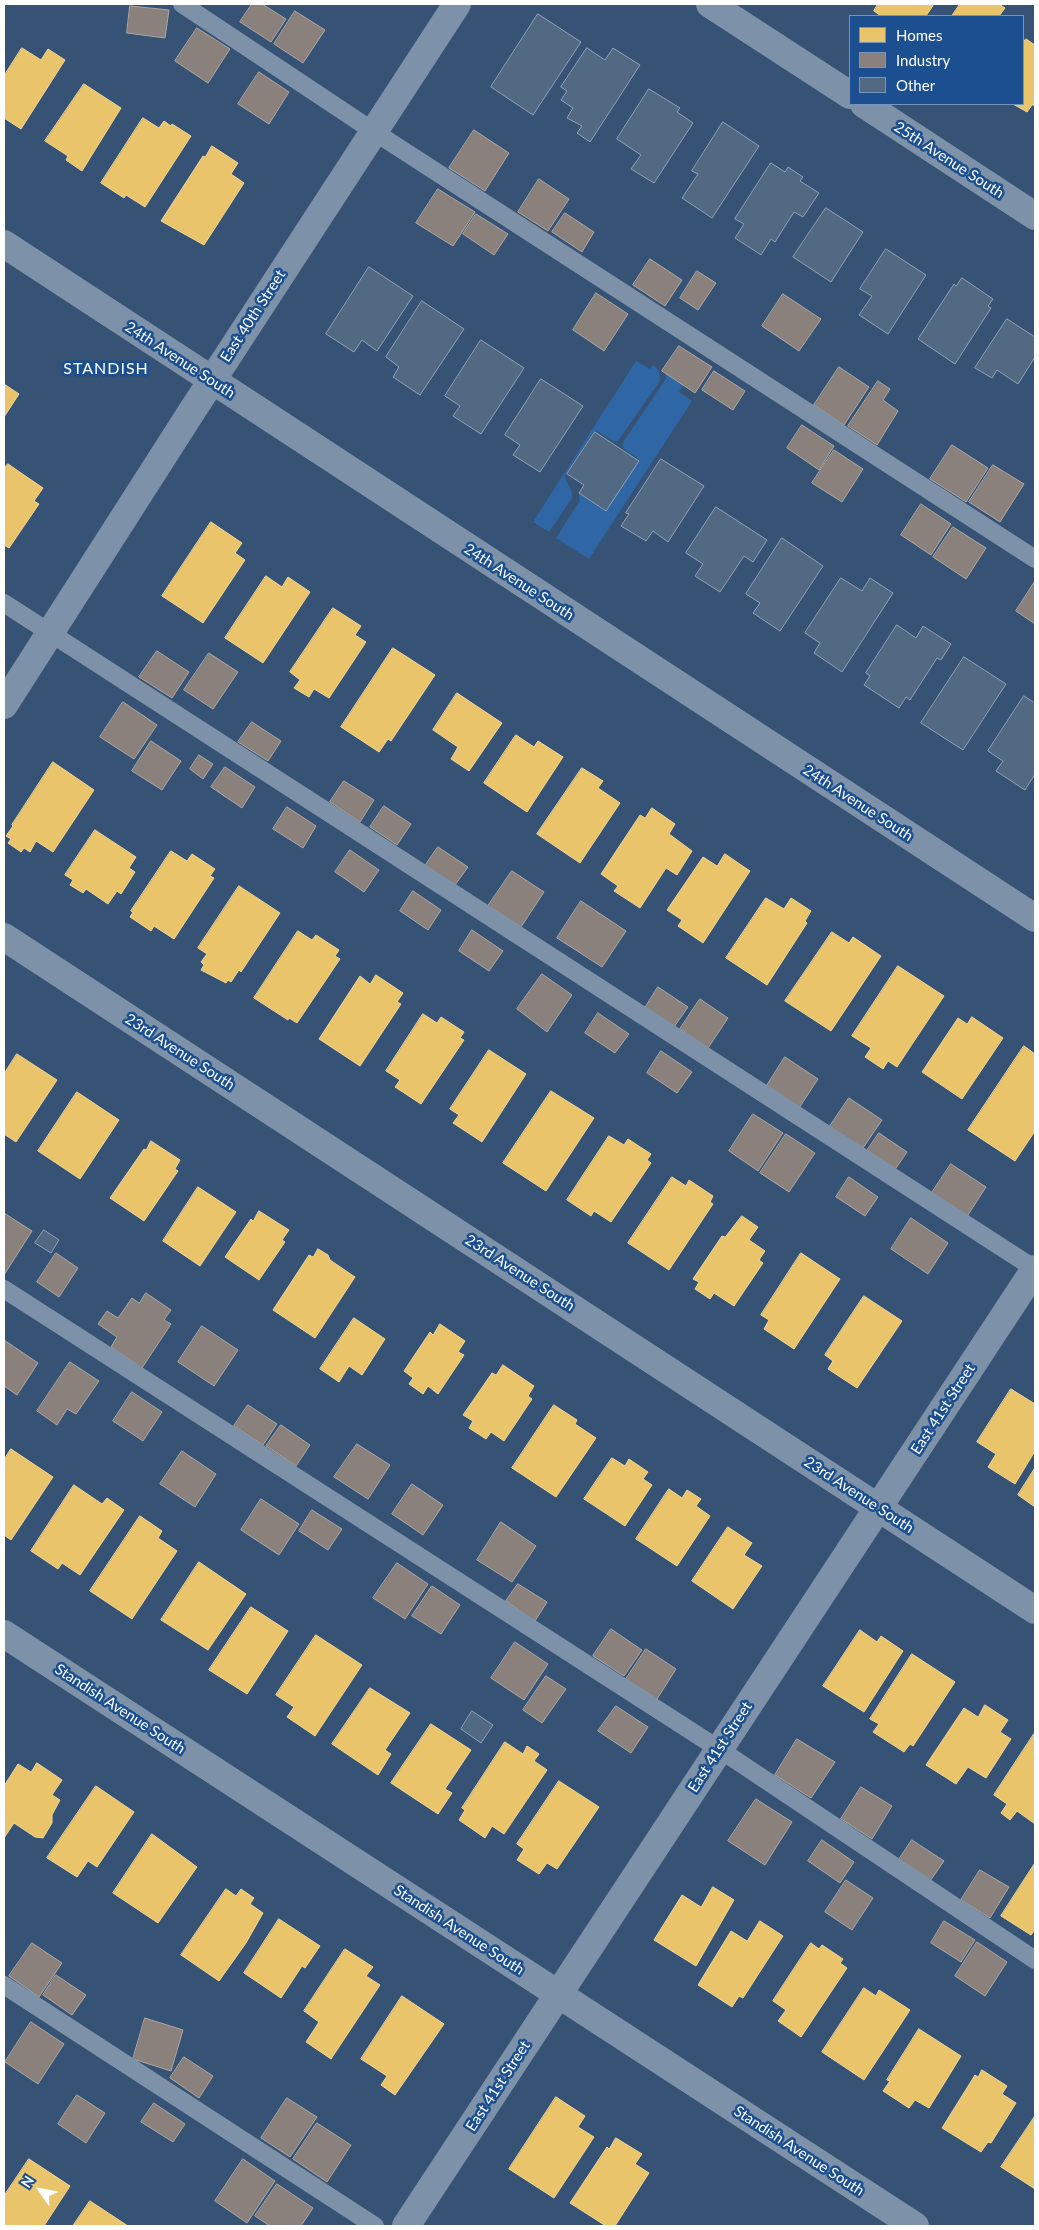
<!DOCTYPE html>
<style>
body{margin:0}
#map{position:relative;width:1039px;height:2230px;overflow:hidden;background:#365274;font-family:Lato,sans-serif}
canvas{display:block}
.frame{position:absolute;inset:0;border:5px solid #fff;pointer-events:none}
.legend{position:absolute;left:849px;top:15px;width:175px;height:90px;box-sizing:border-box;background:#1b4f8f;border:1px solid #7695bc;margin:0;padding:6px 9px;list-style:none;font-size:15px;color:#fff}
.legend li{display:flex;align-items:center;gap:10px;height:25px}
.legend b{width:25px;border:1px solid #7695bc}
.north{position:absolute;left:15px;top:2165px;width:50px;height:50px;-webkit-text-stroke:4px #1b4f8f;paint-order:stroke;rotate:303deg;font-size:14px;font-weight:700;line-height:20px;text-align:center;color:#fff}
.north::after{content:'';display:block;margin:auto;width:18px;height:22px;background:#fff;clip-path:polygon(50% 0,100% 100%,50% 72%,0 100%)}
</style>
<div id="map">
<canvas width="1039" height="2230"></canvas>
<div class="frame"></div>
<ul class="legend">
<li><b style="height:14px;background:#e9c46a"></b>Homes</li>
<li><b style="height:14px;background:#8a817c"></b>Industry</li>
<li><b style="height:14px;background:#526984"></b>Other</li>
</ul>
<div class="north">N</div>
</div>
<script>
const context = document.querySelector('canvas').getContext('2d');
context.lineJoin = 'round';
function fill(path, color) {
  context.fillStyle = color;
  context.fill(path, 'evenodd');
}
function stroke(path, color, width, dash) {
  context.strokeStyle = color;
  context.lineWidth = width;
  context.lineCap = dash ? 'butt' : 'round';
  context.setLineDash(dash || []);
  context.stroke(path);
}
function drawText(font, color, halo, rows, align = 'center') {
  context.font = font + ' Lato,sans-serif';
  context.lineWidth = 5;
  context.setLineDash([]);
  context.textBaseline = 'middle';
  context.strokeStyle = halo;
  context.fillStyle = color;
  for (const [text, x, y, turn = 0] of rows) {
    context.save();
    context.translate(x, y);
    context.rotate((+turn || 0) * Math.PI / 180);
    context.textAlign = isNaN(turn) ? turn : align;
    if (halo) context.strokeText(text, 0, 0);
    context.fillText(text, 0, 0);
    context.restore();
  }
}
fill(new Path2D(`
 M636,361L650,369L653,365C658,368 661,375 660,381L618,441H614L595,430L565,475C565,483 574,489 572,498L549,532L533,522Z
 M664,371L684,383L679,392L692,401L589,559L556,538L580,500L579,493L606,511L639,461V459L623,448L622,444L665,380L666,376Z`), '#2f66a5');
const homes = new Path2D(`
 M878,4H934L926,16H881L874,11Z
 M960,4H999L1005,8L999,16H952Z
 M1026,39L1035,45V105H1032L1027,112L1013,104H1023V43Z
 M22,48L41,60L48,49L65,60L21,129L4,118V76Z
 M84,84L121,108L82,171L66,160L68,156L45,141Z
 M143,118L159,128L164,121L171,126L172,124L191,136L145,207L126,195L124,198L101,183Z
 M212,146L238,163L231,174L244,183L204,245L161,221L203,156L205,157Z
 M4,384L19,394L4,417Z
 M8,464L43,488L34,501L39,504L9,548L4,545V469Z
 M211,522L242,543L235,553L245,560L203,623L162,596Z
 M266,576L282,587L288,577L310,592L263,663L225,638Z
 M333,608L361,626L355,635L366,642L329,698L314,689L309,697L294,688L300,680L290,672Z
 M393,648L435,675L391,741L388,739L379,752L341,727Z
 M457,693L502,723L469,771L451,759L458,747L433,730Z
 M516,735L534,747L538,741L563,757L527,812L484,783Z
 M53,762L94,790L53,852L36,841L30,852L24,848L21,852L8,843L11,839L6,836L13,826L12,825Z
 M582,768L603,781L598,788L620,803L580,863L537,834Z
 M652,808L675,824L669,834L692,851L677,875L666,868L640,908L614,891L618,886L601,874L640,815L645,818Z
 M95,830L136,857L129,868L135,872L121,894L117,891L108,904L86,889L83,893L70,885L73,880L65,875Z
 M171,851L187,861L192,854L215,869L210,876L214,878L174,939L154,926L151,931L130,917L133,912L131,911Z
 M725,854L750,871L703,943L678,926L682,920L667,910L703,857L717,866Z
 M239,886L280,913L241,972L239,970L231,982L228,980L226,983L201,970L204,965L201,962L207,954L198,948Z
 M766,898L784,909L791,898L811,911L805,921L807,923L767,985L726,958Z
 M298,931L312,940L316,935L339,950L335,956L340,959L297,1023L289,1018L288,1020L254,998Z
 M832,932L849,943L853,937L881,956L831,1031L785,1001Z
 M898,966L944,996L897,1067L888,1061L883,1069L865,1057L871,1048L852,1036Z
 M376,975L403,993L397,1002L401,1004L360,1066L319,1039L360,976L370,984Z
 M423,1014L437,1023L441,1017L464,1032L460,1038L464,1040L421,1104L395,1087L400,1080L386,1071Z
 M972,1017L1003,1038L962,1099L922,1072L958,1018L967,1024Z
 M1024,1046L1035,1054V1131L1015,1161L968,1130Z
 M489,1050L526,1074L482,1142L453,1123L459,1115L450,1109Z
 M17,1054L57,1080L16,1142L4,1134V1074Z
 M551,1091L594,1118L546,1191L503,1163Z
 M77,1092L119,1120L80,1179L38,1151Z
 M609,1136L624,1145L628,1139L651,1154L647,1160L651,1163L611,1222L594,1211L591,1216L567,1200Z
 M151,1141L180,1160L175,1169L178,1171L144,1221L110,1198L144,1149L146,1150Z
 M672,1177L686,1186L689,1180L713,1196L710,1202L713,1204L669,1270L628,1243Z
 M198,1187L236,1212L200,1266L163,1241Z
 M259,1211L289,1230L282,1240L285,1242L259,1280L225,1257L251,1219L253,1221Z
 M742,1216L758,1227L749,1240L765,1251L759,1260L763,1263L734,1306L714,1293L710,1299L695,1289L699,1282L693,1279L722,1236L725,1237Z
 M318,1249L328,1255L330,1260L355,1277L315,1338L273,1310L309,1255L313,1257Z
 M801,1253L840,1279L794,1349L764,1329L769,1320L761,1315Z
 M864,1296L902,1321L857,1388L828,1369L833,1361L825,1355Z
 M354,1318L385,1339L362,1375L349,1366L339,1382L320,1369Z
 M440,1324L465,1341L458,1352L464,1355L438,1394L428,1386L423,1394L409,1384L413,1378L404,1371L430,1332L433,1335Z
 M503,1365L534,1386L528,1396L532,1399L504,1441L491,1432L486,1439L469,1428L473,1421L463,1415L492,1373L496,1375Z
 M1011,1389L1035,1404V1451L1015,1484L988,1467L996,1454L977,1442Z
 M554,1405L577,1420L575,1424L596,1438L556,1497L512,1468Z
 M11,1449L53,1477L11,1540L4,1535V1460Z
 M612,1458L625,1466L629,1459L648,1472L643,1479L652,1485L625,1526L584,1499Z
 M1035,1468V1507L1018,1495Z
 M74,1485L102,1504L107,1498L124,1510L80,1575L62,1563L58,1569L31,1551Z
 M669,1489L682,1498L687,1490L701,1499L696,1506L710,1516L677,1566L636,1539Z
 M140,1516L162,1531L158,1538L177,1551L132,1619L90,1591Z
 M728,1527L752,1543L744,1555L762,1566L733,1609L692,1581Z
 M199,1562L246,1594L208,1650L161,1620Z
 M251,1607L288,1631L247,1694L209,1670Z
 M860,1630L877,1642L881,1636L903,1651L864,1712L823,1686Z
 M316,1635L362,1665L315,1736L287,1717L294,1707L276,1695Z
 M912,1654L955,1682L913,1746L910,1744L904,1752L873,1732L879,1724L870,1719Z
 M370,1688L410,1713L385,1750L391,1754L378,1775L332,1744Z
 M985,1705L1008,1720L1000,1732L1011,1739L986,1778L968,1767L956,1784L926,1765L964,1708L978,1717Z
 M431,1724L471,1750L445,1789L452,1793L438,1814L391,1783Z
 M1034,1734L1035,1735V1824L1017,1811L1010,1820L1001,1813L1007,1804L994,1795Z
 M505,1742L523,1754L527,1746L539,1754L534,1761L547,1770L504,1834L492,1826L485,1838L459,1820L465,1810L462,1808Z
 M37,1763L62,1780L52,1795L60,1800L52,1815V1823L43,1838L35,1837L14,1823L4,1838V1786L18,1764L31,1772Z
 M559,1781L599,1807L557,1869L547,1863L539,1874L517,1860L524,1849L517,1844Z
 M96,1786L134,1812L97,1867L88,1861L77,1877L47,1858Z
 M152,1834L197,1867L158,1923L113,1893Z
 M1035,1863V1930L1031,1935L1001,1916Z
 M713,1887L734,1900L696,1966L654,1940L682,1895L701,1907Z
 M226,1889L236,1896L241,1889L254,1898L250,1904L263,1913L246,1943L219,1981L181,1955Z
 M279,1919L320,1946L305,1968L302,1966L281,1998L244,1973Z
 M760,1921L783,1936L743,1998L739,1996L732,2007L698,1985L731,1931L747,1941Z
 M811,1943L819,1949L822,1945L843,1959L840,1963L847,1968L801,2037L778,2021L786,2010L773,2001Z
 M345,1949L373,1967L366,1976L380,1985L331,2059L306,2042L319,2022L304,2011Z
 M864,1988L876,1996L879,1990L910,2010L864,2080L822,2052Z
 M402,1996L444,2024L395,2095L381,2085L387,2076L361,2059Z
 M919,2029L961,2056L929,2108L915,2100L909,2108L883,2091L890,2081L887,2080Z
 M982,2070L1007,2086L1002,2094L1016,2103L991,2143L988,2142L981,2152L942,2128L975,2075L978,2077Z
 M556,2097L585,2116L578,2127L594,2137L554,2198L509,2169Z
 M1035,2116V2189L1001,2167Z
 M616,2138L642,2154L635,2164L649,2173L615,2226H606L570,2203L607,2147L609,2149Z
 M29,2159L70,2186L44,2226H4V2196Z
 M90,2201L128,2226H73Z`);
fill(homes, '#e9c46a');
stroke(homes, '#f0d697', 1);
const industry = new Path2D(`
 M252,4H262L286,19L271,42L240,22Z
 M130,6L169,10L165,38L127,33Z
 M295,11L325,30L303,63L274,44Z
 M197,28L230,49L208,83L175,61Z
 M259,72L289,92L269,124L238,104Z
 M474,130L509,153L485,191L449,168Z
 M539,179L569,199L548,231L518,212Z
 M438,189L475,212L453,246L416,223Z
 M565,213L594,232L582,252L552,232Z
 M476,214L508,234L494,255L463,234Z
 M650,259L682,280L665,306L633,285Z
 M697,271L716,283L698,310L680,298Z
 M596,293L628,314L604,351L573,330Z
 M783,294L821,319L799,351L762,326Z
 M679,346L712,367L695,393L662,371Z
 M839,367L869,387L844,425L814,405Z
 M714,371L745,391L733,410L702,390Z
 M878,381L890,389L883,400L898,411L877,445L848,426Z
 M802,425L834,446L819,470L787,448Z
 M952,445L988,468L966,502L930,479Z
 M834,450L863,469L842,502L812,483Z
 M993,465L1024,484L1000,522L969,502Z
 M921,504L951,524L931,555L901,535Z
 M953,527L986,548L966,579L933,557Z
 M1035,581V624L1016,611Z
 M157,651L189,672L172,698L139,677Z
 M209,653L238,672L213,709L184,690Z
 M123,702L157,725L134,759L100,737Z
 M252,722L281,741L268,761L238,742Z
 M151,741L181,761L162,790L132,771Z
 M199,755L213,764L203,779L190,769Z
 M225,767L255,787L242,808L211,787Z
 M344,781L374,800L360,822L330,802Z
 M384,806L411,824L397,845L370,827Z
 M287,807L316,826L303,848L273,829Z
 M438,847L468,867L455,885L425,866Z
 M350,850L379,870L364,892L335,872Z
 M512,871L544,892L521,927L488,906Z
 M413,891L441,910L428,930L400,911Z
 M581,901L626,931L602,967L557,938Z
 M472,930L503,951L489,971L459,951Z
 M542,974L572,995L547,1032L517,1009Z
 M658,987L688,1007L674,1027L645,1008Z
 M700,999L728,1018L708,1048L680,1029Z
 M598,1013L629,1034L615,1053L585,1033Z
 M661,1051L692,1072L677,1093L647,1073Z
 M785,1057L818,1079L799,1108L766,1087Z
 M849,1098L882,1120L861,1151L828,1129Z
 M753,1114L783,1133L758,1171L729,1151Z
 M879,1133L907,1152L894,1171L866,1152Z
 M786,1134L815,1153L789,1192L760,1173Z
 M951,1164L986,1187L966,1218L931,1194Z
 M849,1177L878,1197L865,1216L836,1197Z
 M4,1213L32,1231L4,1275Z
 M911,1218L948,1243L928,1274L891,1249Z
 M56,1253L78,1268L59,1297L37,1282Z
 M146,1293L171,1310L164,1320L171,1324L142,1368L111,1347L117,1337L98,1324L107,1311L118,1318L132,1298L139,1303Z
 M202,1326L238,1350L214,1386L178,1362Z
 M4,1340L38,1363L17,1395L4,1386Z
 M70,1362L99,1381L76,1414L67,1409L57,1425L37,1411Z
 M132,1392L162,1412L143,1441L113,1421Z
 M248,1405L277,1424L263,1445L234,1426Z
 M281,1425L310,1445L296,1466L266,1446Z
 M357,1444L390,1465L368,1499L334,1477Z
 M182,1451L216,1474L195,1507L160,1484Z
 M412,1484L443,1505L423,1535L392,1514Z
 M261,1499L299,1524L279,1555L241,1530Z
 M312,1510L342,1529L328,1550L299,1531Z
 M501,1522L536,1546L512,1582L477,1560Z
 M397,1563L428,1584L405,1619L373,1598Z
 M518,1584L547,1602L535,1621L506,1601Z
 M432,1586L460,1605L441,1634L412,1616Z
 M611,1629L642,1650L624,1676L593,1656Z
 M515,1642L548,1664L524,1700L491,1678Z
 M646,1649L676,1669L657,1699L626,1679Z
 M546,1676L566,1689L542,1723L523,1710Z
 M616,1706L648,1727L631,1753L598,1731Z
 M797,1739L835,1762L811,1798L775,1775Z
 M861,1787L892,1806L872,1839L841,1819Z
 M756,1799L792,1822L765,1865L728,1841Z
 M822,1840L854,1862L840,1883L808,1861Z
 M912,1840L944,1861L930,1881L898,1861Z
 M980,1870L1009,1887L990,1918L961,1900Z
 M846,1880L873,1898L852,1930L825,1912Z
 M944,1921L975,1940L961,1962L931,1943Z
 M977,1942L1007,1962L985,1996L955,1976Z
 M32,1943L62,1963L39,1997L9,1976Z
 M56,1975L86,1995L72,2015L43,1995Z
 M145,2018L183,2030L171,2071L133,2059Z
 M31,2022L64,2044L38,2084L5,2062Z
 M184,2057L213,2076L199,2098L170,2078Z
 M77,2095L105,2113L86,2143L58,2124Z
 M287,2098L317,2117L290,2157L261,2138Z
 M154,2103L185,2124L173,2142L141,2122Z
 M317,2123L351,2145L327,2182L293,2159Z
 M243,2159L275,2181L247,2223L215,2201Z
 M277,2184L313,2208L301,2226H270L255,2216Z`);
fill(industry, '#8a817c');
stroke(industry, '#ada7a3', 1);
const building = new Path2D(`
 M538,14L581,42L533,115L491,87Z
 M587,48L605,60L613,48L640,65L590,142L577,133L582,126L567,118L573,108L561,100L567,91L561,87Z
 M649,89L680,108L677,112L693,123L654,183L631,169L641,155L617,139Z
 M723,122L759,146L712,218L682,198L698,174L692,171Z
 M771,163L785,172L788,167L803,177L800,181L819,193L803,217L794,212L775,242L771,239L761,255L735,238L744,224L735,219Z
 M826,208L863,232L831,282L793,257Z
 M886,249L926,275L888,334L859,315L872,296L860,289Z
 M369,267L413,296L377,351L362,340L354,352L326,334Z
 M962,278L993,299L988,306L991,308L955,364L918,339L954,284L956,286Z
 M422,301L464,329L420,395L393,377L399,367L386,357Z
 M1007,319L1035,337V357L1018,384L997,370L992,378L975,368Z
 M481,340L524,368L481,434L453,416L460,406L445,396Z
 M541,379L583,406L540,472L513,455L520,445L505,435Z
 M595,432L639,461L606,511L579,493L584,485L567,474Z
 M661,459L704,486L668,542L653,531L646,541L621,526L629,514L626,513Z
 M716,507L767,540L753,562L744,556L720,592L695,576L703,564L686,553Z
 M782,538L823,566L780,631L753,613L760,603L746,594Z
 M841,578L862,591L870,578L893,593L842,672L814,653L820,643L805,633Z
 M897,625L916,638L923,626L951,644L941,660L937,658L910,700L906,697L899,708L864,685L870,676L866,673Z
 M964,657L1006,684L963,750L921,723Z
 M1024,696L1035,703V774L1025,790L996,771L1003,761L988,751Z
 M44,1230L59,1240L51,1253L35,1243Z
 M472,1711L493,1725L481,1743L461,1729Z`);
fill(building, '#526984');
stroke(building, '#92a2b6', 1);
stroke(new Path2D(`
 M182,4L373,131L1035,559
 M4,603L1035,1269
 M4,1289L719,1749L1035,1960
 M4,1985L375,2226`), '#7d92a8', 18);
stroke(new Path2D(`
 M710,4L850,95
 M864,104L1035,216
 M4,244L1035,918
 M4,705L192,411L457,4
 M4,937L1035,1610
 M4,1634L915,2226
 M406,2226L1035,1269`), '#7d92a8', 28);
drawText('15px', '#fff', '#1b4f8f', [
 ["25th Avenue South",949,160,33],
 ["East 40th Street",253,316,-57],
 ["24th Avenue South",180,360,33],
 ["24th Avenue South",519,582,33],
 ["24th Avenue South",858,803,33],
 ["23rd Avenue South",180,1052,33],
 ["23rd Avenue South",520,1273,33],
 ["East 41st Street",943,1409,-57],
 ["23rd Avenue South",859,1495,33],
 ["Standish Avenue South",120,1709,33],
 ["East 41st Street",720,1747,-57],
 ["Standish Avenue South",459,1930,33],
 ["East 41st Street",498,2086,-57],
 ["Standish Avenue South",799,2151,33]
]);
context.letterSpacing = '1px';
drawText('16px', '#fff', '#1b4f8f', [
 ["STANDISH",106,369]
]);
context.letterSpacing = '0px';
</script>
